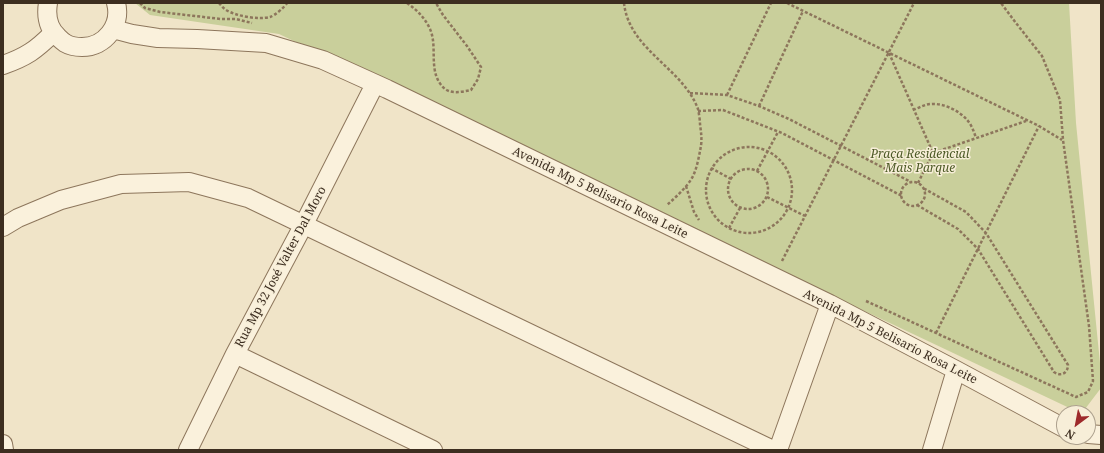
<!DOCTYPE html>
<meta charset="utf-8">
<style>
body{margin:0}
#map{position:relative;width:1104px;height:453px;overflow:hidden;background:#f0e4c8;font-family:"Noto Serif",serif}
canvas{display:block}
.frame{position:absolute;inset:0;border:4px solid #3d2e20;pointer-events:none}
.north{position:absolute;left:1056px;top:405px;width:40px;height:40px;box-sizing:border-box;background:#f7eed8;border:1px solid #ada18e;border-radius:50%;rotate:212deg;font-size:11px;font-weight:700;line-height:16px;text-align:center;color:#3d2e20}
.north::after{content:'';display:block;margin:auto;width:14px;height:18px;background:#9e2a2b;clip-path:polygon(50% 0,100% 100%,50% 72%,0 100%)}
</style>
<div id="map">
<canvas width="1104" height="453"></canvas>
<div class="frame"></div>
<div class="north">N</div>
</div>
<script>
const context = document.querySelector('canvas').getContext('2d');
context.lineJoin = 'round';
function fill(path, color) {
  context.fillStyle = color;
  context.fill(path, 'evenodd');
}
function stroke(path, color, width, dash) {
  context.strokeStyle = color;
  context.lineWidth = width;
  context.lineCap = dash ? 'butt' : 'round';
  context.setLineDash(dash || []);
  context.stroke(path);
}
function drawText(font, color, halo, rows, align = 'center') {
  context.font = font + ' "Noto Serif",serif';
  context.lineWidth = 3;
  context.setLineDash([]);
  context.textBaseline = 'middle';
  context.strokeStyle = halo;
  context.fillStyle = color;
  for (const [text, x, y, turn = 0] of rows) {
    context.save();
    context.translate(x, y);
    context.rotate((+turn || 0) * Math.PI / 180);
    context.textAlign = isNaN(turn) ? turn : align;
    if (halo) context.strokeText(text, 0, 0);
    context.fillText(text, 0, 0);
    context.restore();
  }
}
fill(new Path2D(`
 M135,3H1069L1076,123L1101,373V388L1082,413H1080L279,34L150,15Z`), '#c9cf9b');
const minor = new Path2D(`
 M48,3C46,15 48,28 58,37C60,39 62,41 65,43C70,46 76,47 82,47C105,47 122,25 116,3
 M113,29L132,34L158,38L197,39L266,43L323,60L387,89L830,304L956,370L1064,428
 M3,65C26,57 36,50 53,33
 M3,227L18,218L61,200L121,184L189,182L248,198L773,450
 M235,354L433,450
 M1088,434L1101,435
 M3,444L4,450
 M188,450L235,354L304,224L375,84
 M778,450L830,304
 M932,450L956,370`);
stroke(minor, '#8d765c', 20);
stroke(new Path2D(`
 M140,3L145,8L160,12L221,19H236L252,23
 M219,3C221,5 223,8 226,10C236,16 258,20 270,17C274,16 285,7 287,3
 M407,3C417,10 425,18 430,29C438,47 428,70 442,86C449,95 461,92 471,90L478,79L481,67L467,46L443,15L436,3
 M624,3C629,50 683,68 698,109C699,114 700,120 700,124C701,132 702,138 701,146C699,156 697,169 692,178C686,188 676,197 667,205
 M787,3L1039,126L1062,140
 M889,53L933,153L1026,121
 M690,93L727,95L759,106L789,119L911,182
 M727,95L771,3
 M759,106L803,11
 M913,110C919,108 925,104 931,104C944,103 960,111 968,121C972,126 974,132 976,138
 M698,111L723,110L782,133L902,196
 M706 190a43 43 0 1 1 86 0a43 43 0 1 1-86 0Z
 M711,168L731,179
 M728 189a20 20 0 1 1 40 0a20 20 0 1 1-40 0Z
 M757,171L778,132
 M901 194a12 12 0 1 1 24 0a12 12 0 1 1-24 0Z
 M918,183L933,153
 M686,186L694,212L699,220
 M767,197L805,216
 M917,205L958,229L978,249L1054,372C1061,377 1068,373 1068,365L986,233L966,212L923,188
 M729,228L740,208
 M782,261L914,3
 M866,301L1076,397L1088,392L1093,381L1089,326L1063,140L1060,100L1042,56L1016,23L1001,3
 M936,333L1039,126`), '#8d765c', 2.5, [3, 2]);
stroke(minor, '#faf1dc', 18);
drawText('italic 12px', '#4d5a26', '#f7eed8', [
 ["Praça Residencial",920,155],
 ["Mais Parque",920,169]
]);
drawText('12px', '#3d2e20', '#f7eed8', [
 ["Avenida Mp 5 Belisario Rosa Leite",600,193,26],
 ["Rua Mp 32 José Valter Dal Moro",281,267,-62],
 ["Avenida Mp 5 Belisario Rosa Leite",890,337,27]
]);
</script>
